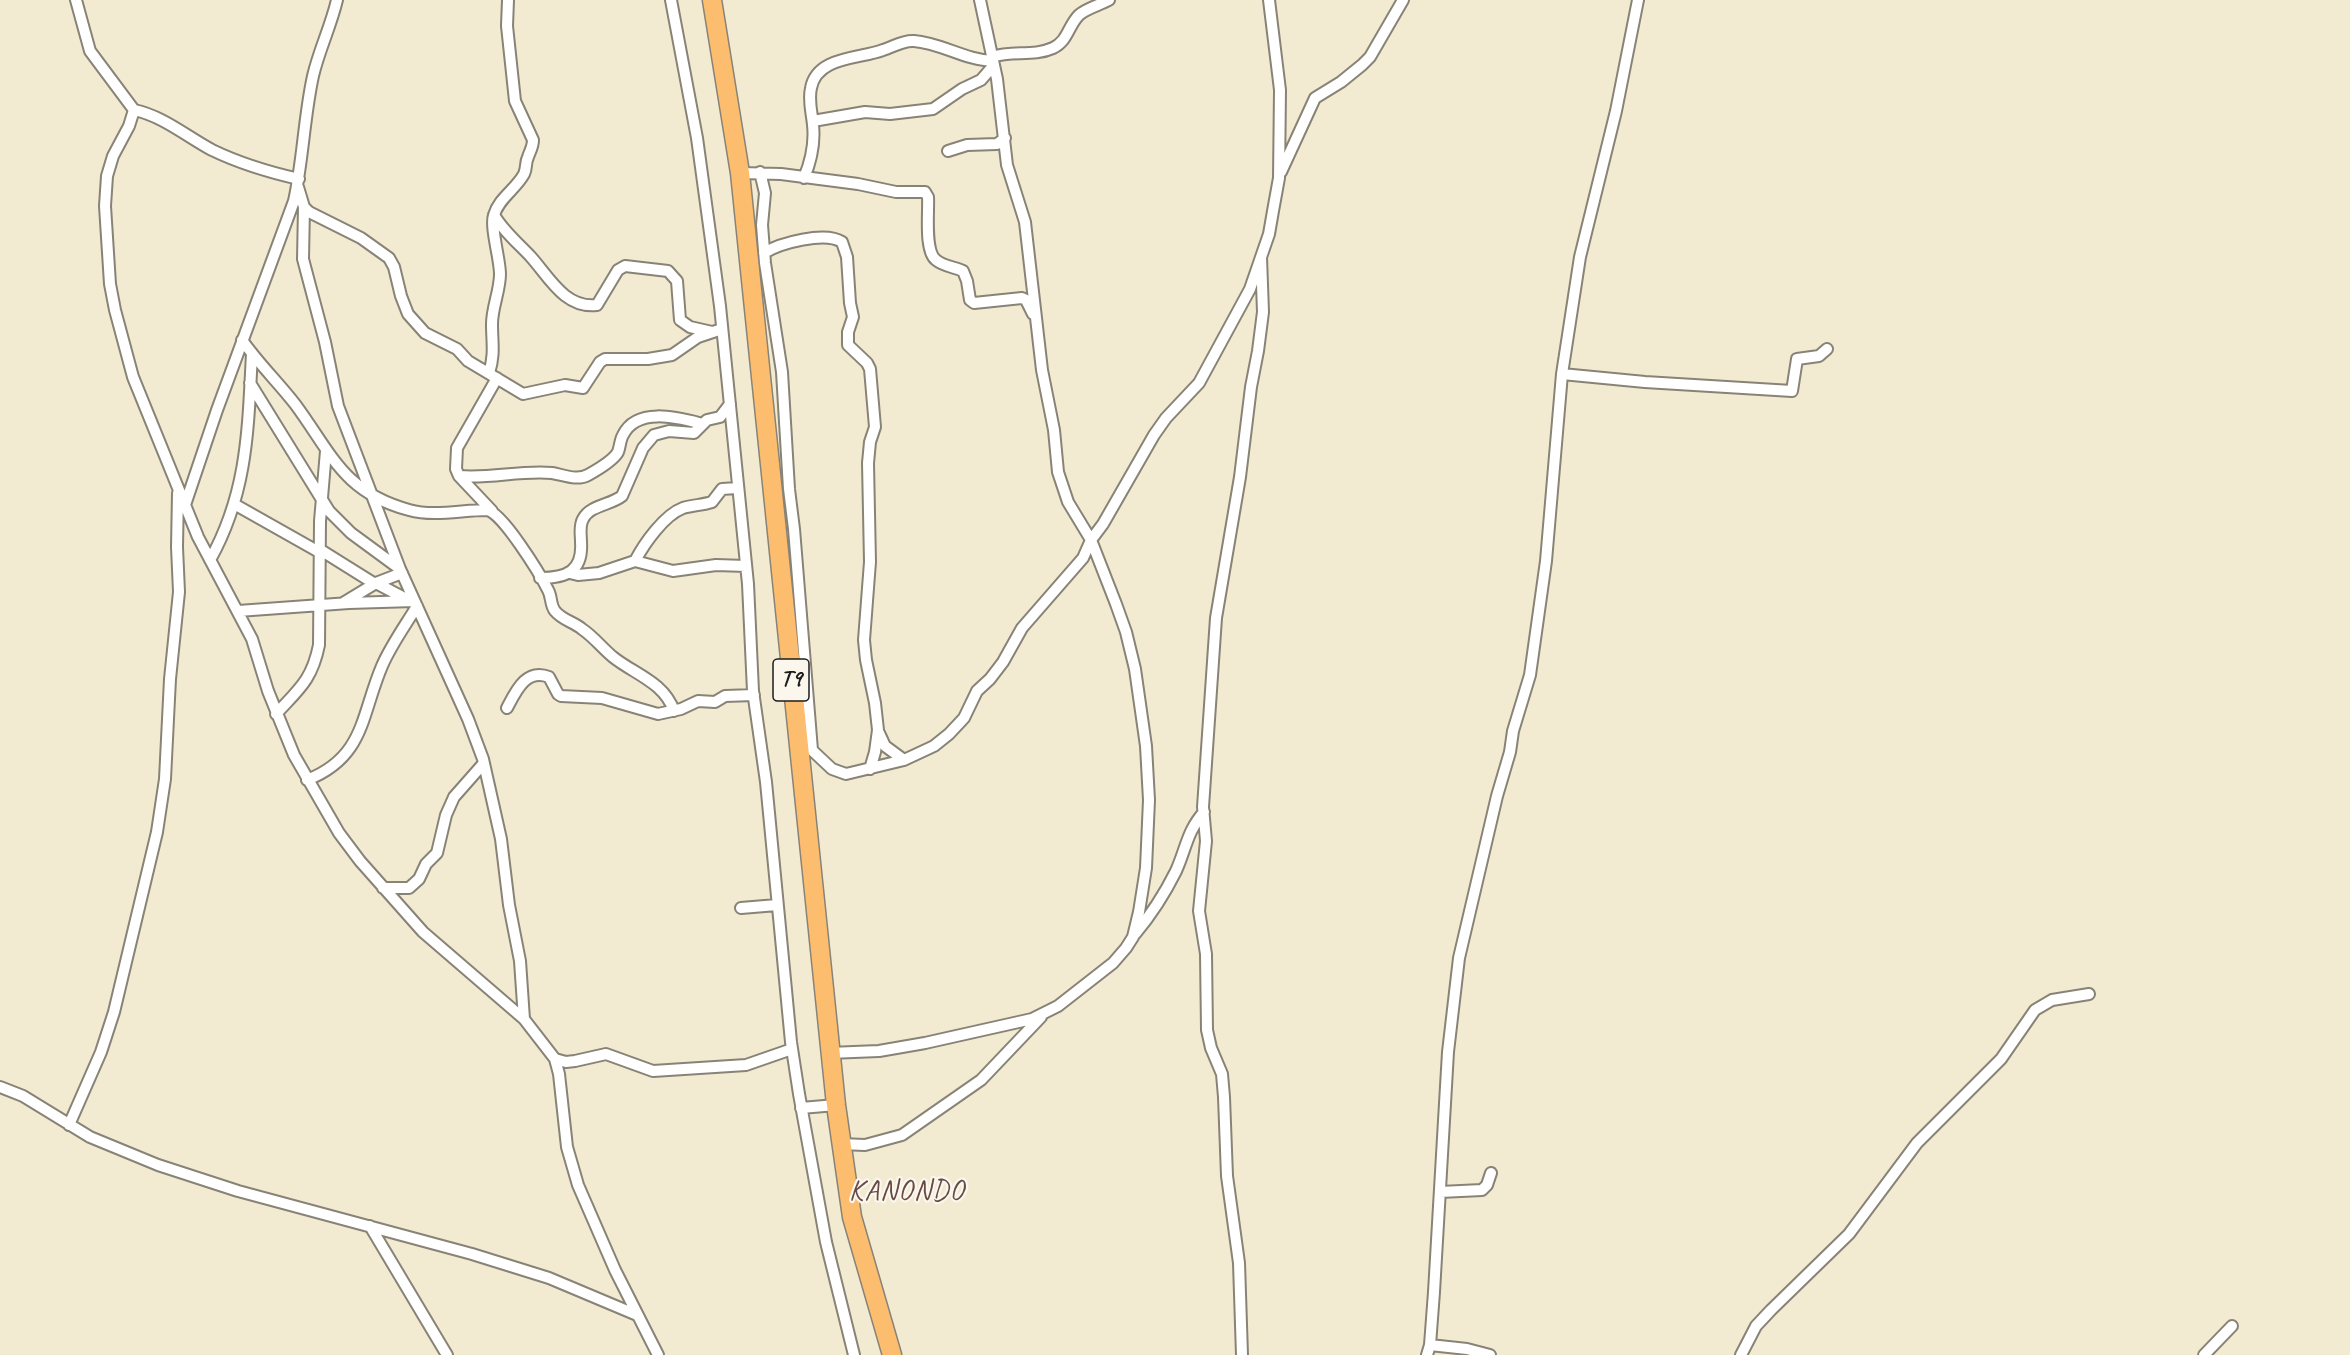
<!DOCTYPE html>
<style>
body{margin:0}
canvas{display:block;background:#f3ead2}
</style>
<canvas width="2350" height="1355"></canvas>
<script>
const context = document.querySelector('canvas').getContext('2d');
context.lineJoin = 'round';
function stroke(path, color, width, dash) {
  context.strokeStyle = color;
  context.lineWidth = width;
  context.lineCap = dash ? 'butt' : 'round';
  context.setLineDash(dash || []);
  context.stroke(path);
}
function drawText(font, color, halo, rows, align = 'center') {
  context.font = font + ' Caveat,sans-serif';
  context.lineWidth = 4.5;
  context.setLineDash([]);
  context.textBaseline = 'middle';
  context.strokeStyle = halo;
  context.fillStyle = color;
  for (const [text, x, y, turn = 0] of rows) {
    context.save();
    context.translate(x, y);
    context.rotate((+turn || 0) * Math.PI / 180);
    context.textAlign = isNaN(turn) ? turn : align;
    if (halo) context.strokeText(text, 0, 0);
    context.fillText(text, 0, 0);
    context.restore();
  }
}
const street = new Path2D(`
 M76,0L90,51L134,110L129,126L113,156L107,176L105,206L110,284L115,310L133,377L198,537L252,639L268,691L294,755L339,833L360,861L423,932L524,1019L555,1059L559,1074L567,1147L578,1185L615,1270L658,1355
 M671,0L697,138L720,306L748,584L753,691L766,782L791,1042L799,1094L826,1242L854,1355
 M992,57C1012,50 1033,57 1053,48C1068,41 1068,26 1079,15C1087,8 1100,5 1109,0
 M134,110C163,116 186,136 212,150C241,164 268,172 299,179
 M813,121L865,112L890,114L933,109L962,89L981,80L994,65
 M948,151L967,145L997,144L1005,138
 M760,172L765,193L762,225L765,263L782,372L789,489L794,529L812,750
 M1281,172L1315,98L1341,82L1362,65L1370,57L1403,0
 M740,173L781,174L858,184L896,192H925L928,197C929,211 924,251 936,260C943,266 954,267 963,271L967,281L970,300L974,303L1022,298L1026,300L1033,314
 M804,178C811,161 815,143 813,125C812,113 808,101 811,88C817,56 860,59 883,50C893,47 903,40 914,41C941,43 965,60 993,61
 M298,187L304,207L309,212L361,238L389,258L394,267L401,296L408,314L425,333L457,349L468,361L523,394L565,385L583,388L600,362L605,359H648L672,355L698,337L722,329
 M304,207L303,259L325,342L338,406L400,569L468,719L483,759L501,839L509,905L520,961L524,1019
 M494,215C503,231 519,244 531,257C549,277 565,309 597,305L618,270L625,266L668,271L677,281L680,320L690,327L712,332
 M764,253C780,243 825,231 842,242L847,257L850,303L853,317L848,332V345L867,363L870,369L875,427L870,442L868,463L870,562L864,640L866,660L875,703L878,730L875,752L870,769
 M242,340C258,363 278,382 295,404C332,454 343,492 409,510C434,517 462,510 487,510C502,512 540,574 548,590C552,597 550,605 555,611C562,620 574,622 582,629C594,637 602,648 613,657C634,674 664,682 674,711
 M489,373C495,354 492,343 492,324C492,307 500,291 500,274C500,259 490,227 494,215C499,198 516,189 524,174C527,168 525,163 528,157C530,151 533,147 533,140L515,101L507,26L508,0
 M1562,374L1645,382L1792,391L1797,359L1819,356L1827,349
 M250,383L329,511L351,533L400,569
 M459,476C490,479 521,470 552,473C564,475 577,481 588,475C597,470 613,461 618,452C620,447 620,440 623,435C637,406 679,418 703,424
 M234,504L319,552
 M185,505L217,410L294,201C303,160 304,117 313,76C319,50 331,26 337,0
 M492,511L459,476L456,469L457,448L497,378
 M319,549L375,584
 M210,560C248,492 248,428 252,353
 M635,561C644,544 664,515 683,508C693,505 703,505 712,502L722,489L737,488
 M570,573L578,575L599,573L635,561L673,571L716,565L746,566
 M540,578C567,578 583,571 581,542C581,534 579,526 583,519C590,505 611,505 622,496L643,448L654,435L669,431L694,433L707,420L720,417L730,404
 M376,583L410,601
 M343,603L376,583L402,573
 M238,611L349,603L414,601
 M507,708C516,691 526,668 549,677L558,694L561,696L602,698L658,714L681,709L698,701L715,702L725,696L754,695
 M276,714C299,689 312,680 319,645L320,521L326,451
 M879,733L885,746L904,760
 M799,738L832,769L846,774L904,760L934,746L949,734L964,718L977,691L990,679L1003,662L1022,628L1083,558L1091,540L1103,524L1154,435L1166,418L1199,383L1250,289L1269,234L1273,211L1279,178L1280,90L1269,0
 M307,780C365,757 361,715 382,666C391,645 405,626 417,606
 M383,888H409L419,879L426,864L437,853L446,815L454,797L484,763
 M741,908L777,905
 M1135,934C1151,915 1165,893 1176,871C1186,849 1187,831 1204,812
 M829,1053L879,1051L925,1043L1032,1019L1058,1006L1113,963L1126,948L1133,937L1139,912L1146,868L1149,800L1146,746L1135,669L1126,632L1116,604L1091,540L1068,502L1058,472L1054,430L1042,370L1025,222L1007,165L997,79L980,0
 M555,1059L566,1062L575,1061L606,1054L653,1071L746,1065L792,1049
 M0,1087L23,1096L90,1137L158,1165L238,1191L472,1254L549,1278L637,1315
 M801,1108L836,1105
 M69,1125L101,1052L114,1012L157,832L165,779L170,679L179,592L177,547L178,493
 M841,1144L865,1145L902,1135L981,1080L1041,1017
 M1440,1192L1482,1190L1487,1185L1491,1173
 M370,1226L447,1355
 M1430,1345L1467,1349L1490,1355
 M1242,1355L1239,1263L1227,1176L1224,1097L1222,1074L1211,1048L1207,1030L1206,954L1199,911L1206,841L1203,807L1216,618L1240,477L1251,387L1258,351L1263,312L1261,257
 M1427,1355L1430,1345L1434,1292L1448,1052L1459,958L1497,796L1510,752L1513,731L1530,675L1546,561L1562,374L1580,257L1616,111L1638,0
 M1741,1355L1756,1326L1771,1310L1849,1234L1917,1143L2001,1059L2035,1010L2052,1000L2089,994
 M2204,1355L2232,1326`);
const highway = new Path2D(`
 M712,0L740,173L836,1105L852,1217L892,1355`);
stroke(street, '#888377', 14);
stroke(highway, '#888377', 21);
stroke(street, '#fff', 10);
stroke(highway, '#fcbd6f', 18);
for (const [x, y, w] of [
 [791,680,36]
]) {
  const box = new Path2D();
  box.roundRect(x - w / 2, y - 21, w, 42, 4.5);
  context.fillStyle = '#fbf7ec';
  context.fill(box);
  stroke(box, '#1c1c1c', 1.5);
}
drawText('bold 24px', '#1c1c1c', null, [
 ["T9",791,680]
]);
context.letterSpacing = '1.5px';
drawText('28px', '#674a46', '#fbf7ec', [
 ["KANONDO",907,1192]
]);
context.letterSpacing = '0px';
</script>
